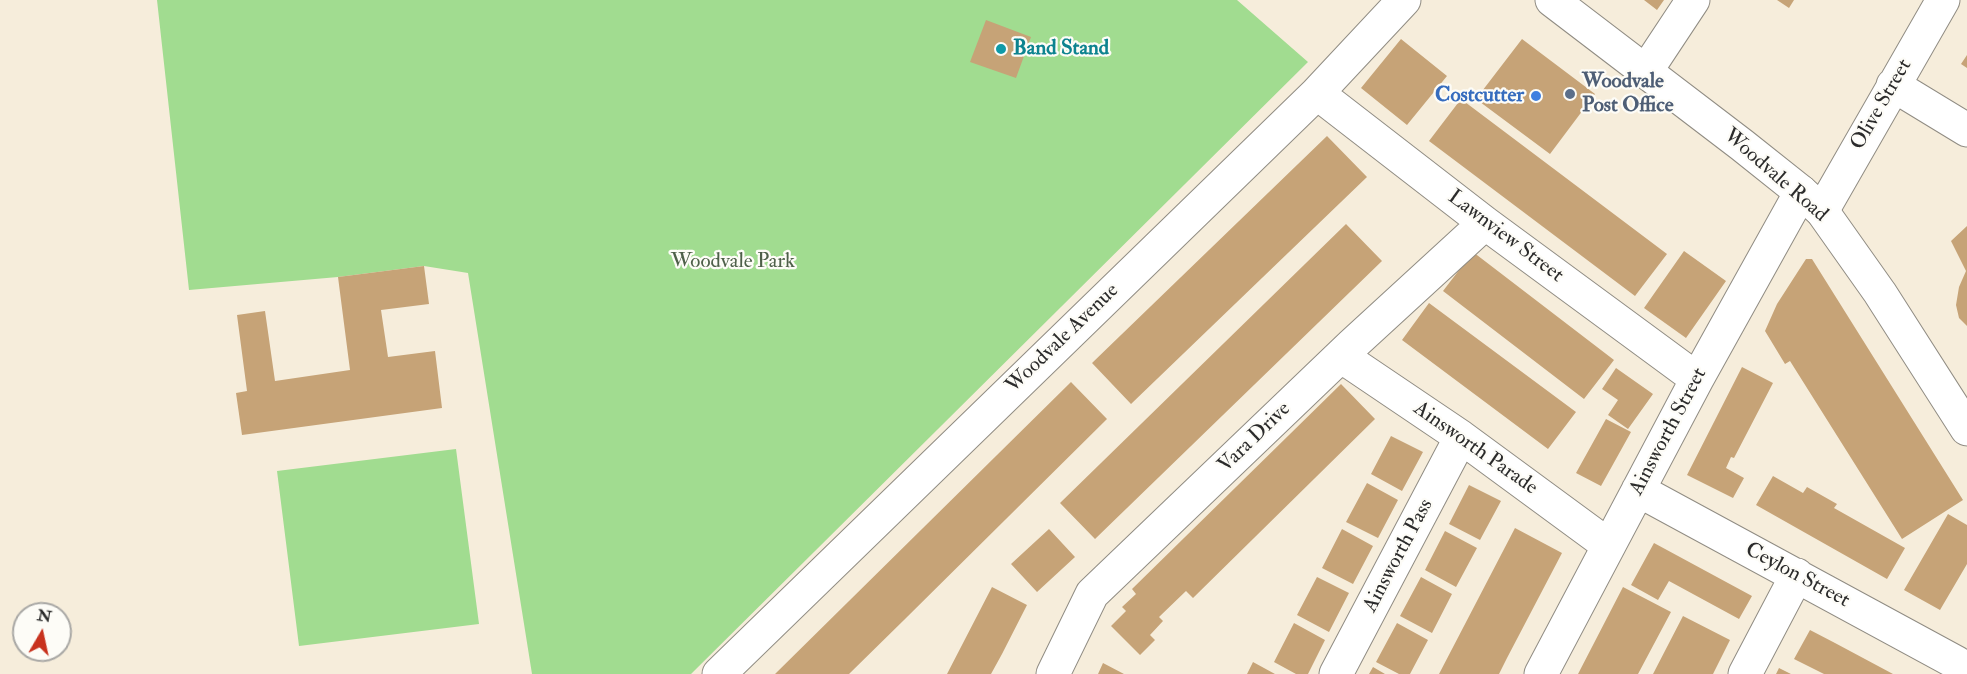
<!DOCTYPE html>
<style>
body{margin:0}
#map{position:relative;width:1967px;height:674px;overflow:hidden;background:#f6eddb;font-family:"IM FELL Double Pica",serif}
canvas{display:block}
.north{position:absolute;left:12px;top:602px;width:60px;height:60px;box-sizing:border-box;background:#fdfcf7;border:2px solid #a9a8a5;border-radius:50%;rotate:9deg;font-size:16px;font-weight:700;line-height:24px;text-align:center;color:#2b2b2b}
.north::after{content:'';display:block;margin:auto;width:21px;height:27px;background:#c8321e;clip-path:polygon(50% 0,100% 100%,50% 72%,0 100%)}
</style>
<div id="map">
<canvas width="1967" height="674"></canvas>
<div class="north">N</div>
</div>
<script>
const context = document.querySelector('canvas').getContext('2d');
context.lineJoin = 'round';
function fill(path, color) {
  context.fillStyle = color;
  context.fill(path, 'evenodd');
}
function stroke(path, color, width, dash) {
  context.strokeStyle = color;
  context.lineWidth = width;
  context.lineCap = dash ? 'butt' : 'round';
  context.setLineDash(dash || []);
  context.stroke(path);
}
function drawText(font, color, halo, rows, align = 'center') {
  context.font = font + ' "IM FELL Double Pica",serif';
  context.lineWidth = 4.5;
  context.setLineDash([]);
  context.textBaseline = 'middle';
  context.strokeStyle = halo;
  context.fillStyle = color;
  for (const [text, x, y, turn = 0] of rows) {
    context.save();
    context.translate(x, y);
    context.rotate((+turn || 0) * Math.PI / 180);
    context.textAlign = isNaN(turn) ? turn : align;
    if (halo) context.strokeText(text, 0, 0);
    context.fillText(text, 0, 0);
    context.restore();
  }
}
fill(new Path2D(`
 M157,0H1237L1308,62L691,674H532L468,273L424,266L338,277L189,290Z
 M456,449L479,624L299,646L277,471Z`), '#a1dc90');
fill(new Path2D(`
 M1644,0H1664L1657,10Z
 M1777,0H1794L1789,8Z
 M986,20L1031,37L1016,78L970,62Z
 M1401,39L1447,76L1407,125L1361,88Z
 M1522,39L1595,94L1550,154L1476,99Z
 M1967,55V68L1961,64Z
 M1461,99L1667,254L1635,296L1429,141Z
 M1327,136L1367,177L1131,404L1092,363Z
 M1346,224L1382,261L1095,539L1060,503Z
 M1967,226V326L1959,318L1956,305L1959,287L1966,271L1951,241Z
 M1684,251L1726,281L1686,338L1644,308Z
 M1473,252L1614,360L1584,399L1443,291Z
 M1806,259H1812L1963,500L1902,539L1790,361L1785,364L1765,331L1777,304Z
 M424,266L429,304L381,310L388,357L435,351L442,408L242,435L236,393L247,391L237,315L265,311L275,381L350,370L338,277Z
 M1429,303L1576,412L1548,449L1402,340Z
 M1742,367L1773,383L1734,458L1731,457L1726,468L1744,478L1733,498L1687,475Z
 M1616,368L1653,394L1628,429L1608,415L1618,400L1602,389Z
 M1071,382L1107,419L904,620L849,674H775Z
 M1341,384L1375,419L1193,598L1186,591L1159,617L1163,621L1150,635L1155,640L1140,655L1111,626L1126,611L1122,607L1136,594L1132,589Z
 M1606,419L1631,432L1601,486L1576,473Z
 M1391,436L1423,452L1402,491L1371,474Z
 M1773,476L1803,493L1807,487L1837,504L1834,508L1905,548L1887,579L1756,505Z
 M1367,483L1398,500L1378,538L1346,522Z
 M1469,485L1501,501L1480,540L1449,524Z
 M1948,514L1967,525V564L1940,610L1904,590Z
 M1515,528L1562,553L1507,658L1499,674H1439Z
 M1049,529L1075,557L1037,592L1011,564Z
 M1342,529L1373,546L1353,584L1322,568Z
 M1445,531L1477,548L1456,587L1425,570Z
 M1654,543L1752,596L1739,619L1669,581L1658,600L1631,585Z
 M1317,577L1349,593L1329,632L1297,615Z
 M1421,577L1452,594L1432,633L1400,616Z
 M992,587L1027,605L1002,654L991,674H947Z
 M1623,587L1671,612L1638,674H1578Z
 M1683,616L1730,640L1713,674H1653Z
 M1294,623L1325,640L1308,674H1296L1274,662Z
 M1397,623L1428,640L1410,674H1399L1376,662Z
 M1810,630L1835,643L1893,674H1824L1794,659Z
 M1253,662L1275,674H1247Z
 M1103,663L1124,674H1098Z
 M1373,667L1385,674H1369Z
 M1779,668L1791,674H1776Z`), '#c6a377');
const minor = new Path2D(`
 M1646,71L1693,0
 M1893,85L1967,130
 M1317,93L1485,223L1697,379
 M1822,211L1943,0
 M1341,356L1461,437L1608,545
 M1638,490L1957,663
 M719,674L1317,93L1404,0
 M1053,674L1092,594L1352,345L1485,223
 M1336,674L1461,437
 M1541,674L1697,379L1801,192
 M1745,674L1797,575`);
const major = new Path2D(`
 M1552,0L1742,145L1801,192L1822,211L1880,293L1967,429`);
stroke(minor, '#908c83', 35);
stroke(major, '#908c83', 35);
stroke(minor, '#fff', 33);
stroke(major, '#fff', 33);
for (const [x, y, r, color] of [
 [1001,49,6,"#0f9aa8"],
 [1570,94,6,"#5c6f8a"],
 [1536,96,6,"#3f7fe0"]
]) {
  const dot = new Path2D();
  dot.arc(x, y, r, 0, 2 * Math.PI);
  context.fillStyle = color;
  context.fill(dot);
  stroke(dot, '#fdfcf7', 2);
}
drawText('bold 21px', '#0d838f', '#fdfcf7', [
 ["Band Stand",1013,49]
], 'left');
drawText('bold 21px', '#4e5e75', '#fdfcf7', [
 ["Woodvale",1582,82],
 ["Post Office",1582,106]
], 'left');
drawText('bold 21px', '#366cbe', '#fdfcf7', [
 ["Costcutter",1524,96]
], 'right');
drawText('21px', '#2b2b2b', '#fdfcf7', [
 ["Olive Street",1882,105,-60],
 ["Woodvale Road",1775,176,41],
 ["Lawnview Street",1505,237,37],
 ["Woodvale Avenue",1063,339,-44],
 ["Ainsworth Street",1669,432,-62],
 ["Vara Drive",1255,438,-44],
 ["Ainsworth Parade",1475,449,35],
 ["Ainsworth Pass",1399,556,-62],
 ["Ceylon Street",1797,576,28]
]);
drawText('21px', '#4e6049', '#fdfcf7', [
 ["Woodvale Park",733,262]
]);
</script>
